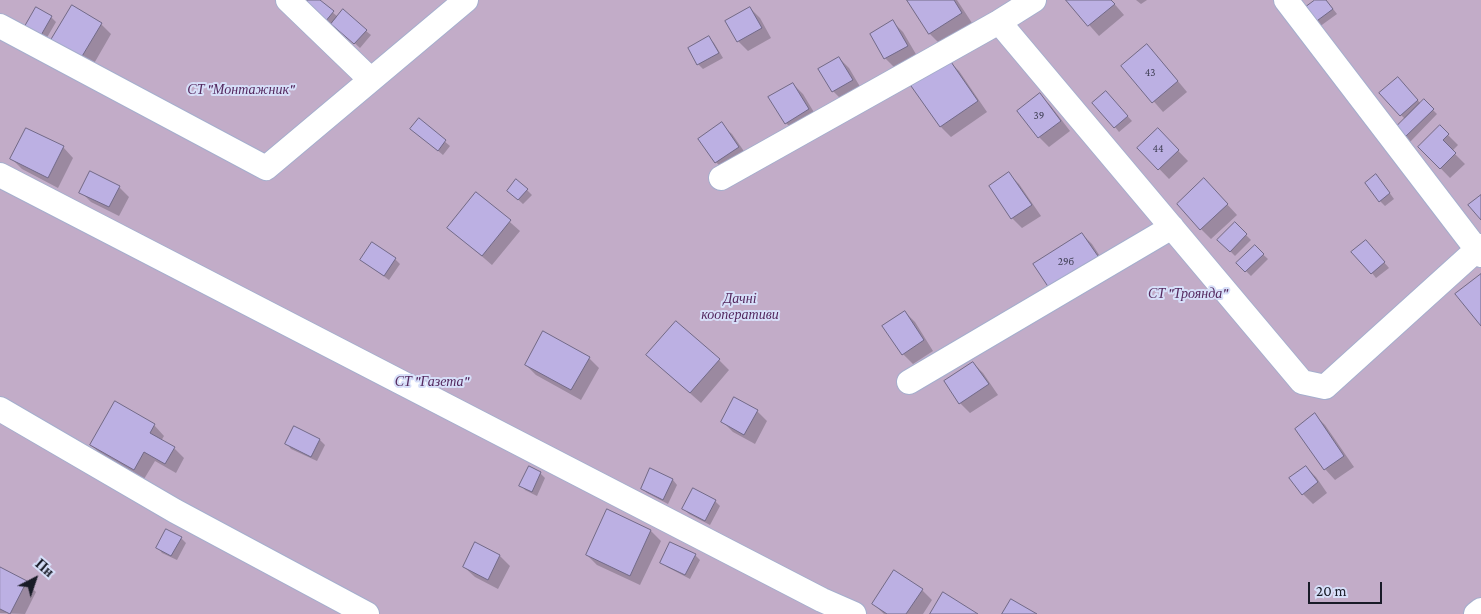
<!DOCTYPE html>
<meta charset="utf-8">
<style>
body{margin:0}
#map{position:relative;width:1481px;height:614px;overflow:hidden;background:#d7dff9;font-family:"Crimson Pro",serif}
canvas{display:block}
.north{position:absolute;left:10px;top:554px;width:50px;height:50px;-webkit-text-stroke:4px #d7dff9;paint-order:stroke;rotate:41deg;font-size:14px;font-weight:700;line-height:20px;text-align:center;color:#181b27}
.north::after{content:'';display:block;margin:auto;width:18px;height:22px;background:#181b27;clip-path:polygon(50% 0,100% 100%,50% 72%,0 100%)}
.scale{position:absolute;left:1308px;top:582px;width:74px;height:22px;box-sizing:border-box;border:2px solid #181b27;border-top:0;padding-left:6px;font-size:15px;line-height:18px;white-space:nowrap;color:#181b27;-webkit-text-stroke:4px #d7dff9;paint-order:stroke}
</style>
<div id="map">
<canvas width="1481" height="614"></canvas>
<div class="north">Пн</div>
<div class="scale">20 m</div>
</div>
<script>
const context = document.querySelector('canvas').getContext('2d');
context.lineJoin = 'round';
function fill(path, color) {
  context.fillStyle = color;
  context.fill(path, 'evenodd');
}
function stroke(path, color, width, dash) {
  context.strokeStyle = color;
  context.lineWidth = width;
  context.lineCap = dash ? 'butt' : 'round';
  context.setLineDash(dash || []);
  context.stroke(path);
}
function drawText(font, color, halo, rows, align = 'center') {
  context.font = font + ' "Crimson Pro",serif';
  context.lineWidth = 4;
  context.setLineDash([]);
  context.textBaseline = 'middle';
  context.strokeStyle = halo;
  context.fillStyle = color;
  for (const [text, x, y, turn = 0] of rows) {
    context.save();
    context.translate(x, y);
    context.rotate((+turn || 0) * Math.PI / 180);
    context.textAlign = isNaN(turn) ? turn : align;
    if (halo) context.strokeText(text, 0, 0);
    context.fillText(text, 0, 0);
    context.restore();
  }
}
fill(new Path2D(`
 M0,0H1481V614H0Z`), '#c2acc8');
fill(new Path2D(`
 M309,0H318L338,17L366,31L371,35L360,48L333,23L331,25L311,10Z
 M908,0H957L972,23L940,44L930,34Z
 M1067,0H1111L1124,15L1099,36Z
 M1136,0H1147L1141,4Z
 M1317,0H1326L1337,14L1319,27L1314,22Z
 M72,7L101,24L111,34L92,67L63,50Z
 M750,8L760,18L771,38L748,51L738,41Z
 M51,17L56,22L45,41L31,32Z
 M893,22L903,32L917,56L895,68L885,58Z
 M709,38L714,43L723,58L703,69L698,64Z
 M1157,56L1187,92L1163,112L1123,66Z
 M839,58L849,68L862,90L843,101L833,91Z
 M949,61L959,71L987,112L951,137L941,127L913,86Z
 M793,84L803,94L818,119L796,133L786,123Z
 M1408,89L1421,104L1424,101L1437,114L1410,142L1396,129L1405,119L1401,115Z
 M1039,95L1050,105L1070,131L1049,147L1039,137Z
 M1111,98L1132,121L1119,132L1115,127Z
 M419,120L450,146L443,155L417,133Z
 M721,124L732,134L748,157L726,173L716,162Z
 M1440,127L1458,145L1452,151L1465,164L1450,178L1420,147Z
 M27,129L63,147L73,158L58,188L22,169L12,159Z
 M1158,130L1188,161L1169,179L1139,148Z
 M1009,174L1019,184L1041,216L1022,228L1012,218L991,186Z
 M1381,181L1394,199L1385,206L1380,201Z
 M119,187L129,197L119,216L91,202L81,192Z
 M527,190L532,195L523,204L513,195Z
 M1214,190L1237,215L1211,239L1201,229Z
 M477,193L520,231L492,265L449,228Z
 M1235,224L1251,240L1235,256L1219,240Z
 M1082,234L1092,244L1109,270L1052,290Z
 M1370,246L1389,268L1376,278L1372,273Z
 M1255,247L1268,259L1251,276L1238,263Z
 M395,259L400,264L389,280L361,260Z
 M905,312L915,322L933,351L913,364L903,354Z
 M647,355L719,360L729,370L701,403Z
 M589,358L599,368L581,400L536,375L526,365Z
 M973,363L983,373L998,395L970,413L960,403Z
 M757,411L767,421L755,444L733,432L723,422Z
 M1315,415L1325,425L1354,467L1335,480L1325,469L1297,429Z
 M154,425L164,436L161,441L174,448L184,458L176,473L155,461L144,479L102,455L91,445Z
 M295,428L320,440L325,445L317,461L291,449L287,444Z
 M1306,467L1316,477L1327,493L1313,504L1303,494Z
 M651,470L673,480L677,485L668,504L647,493L642,488Z
 M540,473L545,478L537,496L525,490L521,485Z
 M715,501L720,506L710,525L689,514L684,509Z
 M651,531L661,541L640,585L597,565L587,555Z
 M181,538L186,543L177,560L162,553L158,548Z
 M476,544L500,556L510,566L498,589L475,577L464,567Z
 M695,555L700,560L690,579L667,567L662,562Z
 M0,569L26,582L36,592L25,614L0,613Z
 M922,590L932,600L923,614H884L874,604Z`), '#0003');
const building = new Path2D(`
 M308,0H320L334,11L325,22L304,5Z
 M907,0H954L962,13L929,34Z
 M1066,0H1111L1115,4L1088,26Z
 M1315,0H1326L1333,9L1314,23L1303,9Z
 M72,5L102,23L81,58L51,40Z
 M36,7L52,16L40,37L24,28Z
 M750,7L762,28L737,42L725,21Z
 M343,9L367,30L354,44L331,24Z
 M893,20L908,46L884,59L870,34Z
 M709,36L719,53L697,65L688,48Z
 M1147,44L1178,81L1152,103L1121,66Z
 M839,57L853,80L832,92L818,69Z
 M949,59L978,101L940,127L911,86Z
 M1398,77L1418,100L1400,116L1379,93Z
 M793,83L809,109L785,124L768,97Z
 M1106,91L1128,116L1114,128L1092,103Z
 M1040,93L1061,121L1038,138L1017,111Z
 M1424,99L1434,109L1404,138L1394,129Z
 M419,118L446,140L438,151L410,129Z
 M722,122L739,147L715,163L698,139Z
 M1440,125L1449,134L1443,140L1456,153L1440,169L1418,147Z
 M26,128L64,146L48,178L10,159Z
 M1158,128L1179,150L1158,170L1137,148Z
 M90,171L120,186L109,207L79,193Z
 M1009,172L1032,205L1011,219L989,186Z
 M1376,174L1390,193L1379,202L1365,183Z
 M1204,178L1228,204L1200,230L1177,204Z
 M516,179L528,189L518,200L507,191Z
 M476,192L511,220L482,256L447,228Z
 M1481,195V220L1468,205Z
 M1235,222L1247,234L1230,252L1217,240Z
 M1082,233L1100,259L1051,291L1033,264Z
 M1366,240L1385,262L1371,274L1351,252Z
 M372,242L396,258L384,276L360,260Z
 M1255,245L1264,254L1245,272L1236,263Z
 M1481,274V326L1455,294Z
 M905,311L924,340L902,355L882,326Z
 M676,321L720,359L690,393L646,355Z
 M543,331L590,357L571,390L525,365Z
 M973,362L989,384L959,404L944,381Z
 M734,397L758,410L744,435L721,422Z
 M115,401L155,424L150,433L175,447L165,464L144,452L134,470L90,445Z
 M1315,413L1344,456L1324,470L1295,429Z
 M294,426L320,439L311,457L285,444Z
 M529,466L541,472L532,492L519,486Z
 M1306,466L1318,482L1302,495L1289,478Z
 M650,468L673,479L663,500L641,489Z
 M693,488L716,500L705,521L682,509Z
 M607,509L651,530L630,576L586,555Z
 M166,529L182,537L171,556L156,548Z
 M475,542L500,555L488,580L463,567Z
 M670,542L696,554L685,575L660,563Z
 M0,567L27,581L10,614L0,609Z
 M894,570L923,589L906,614H887L872,604Z
 M943,592L978,614H930Z
 M1011,599L1037,614H1002Z`);
fill(building, '#bcb0e3');
stroke(building, '#726a88', 1);
const minor = new Path2D(`
 M288,0L371,80
 M1286,0L1481,255
 M999,22L1302,382L1325,387L1481,246
 M0,26L266,168L466,0
 M0,175L822,600L854,614
 M721,178L999,22L1034,0
 M909,382L1172,227
 M0,409L175,511L367,614
 M1476,614L1481,610`);
stroke(minor, '#a5aecd', 26);
stroke(minor, '#fff', 24);
drawText('11px', '#414056', null, [
 ["43",1150,73],
 ["39",1039,116],
 ["44",1158,149],
 ["29б",1066,262]
]);
drawText('italic 14px', '#54295f', '#d7dff9', [
 ["СТ \"Монтажник\"",241,90],
 ["СТ \"Троянда\"",1188,294],
 ["Дачні",740,299],
 ["кооперативи",740,315],
 ["СТ \"Газета\"",432,382]
]);
</script>
